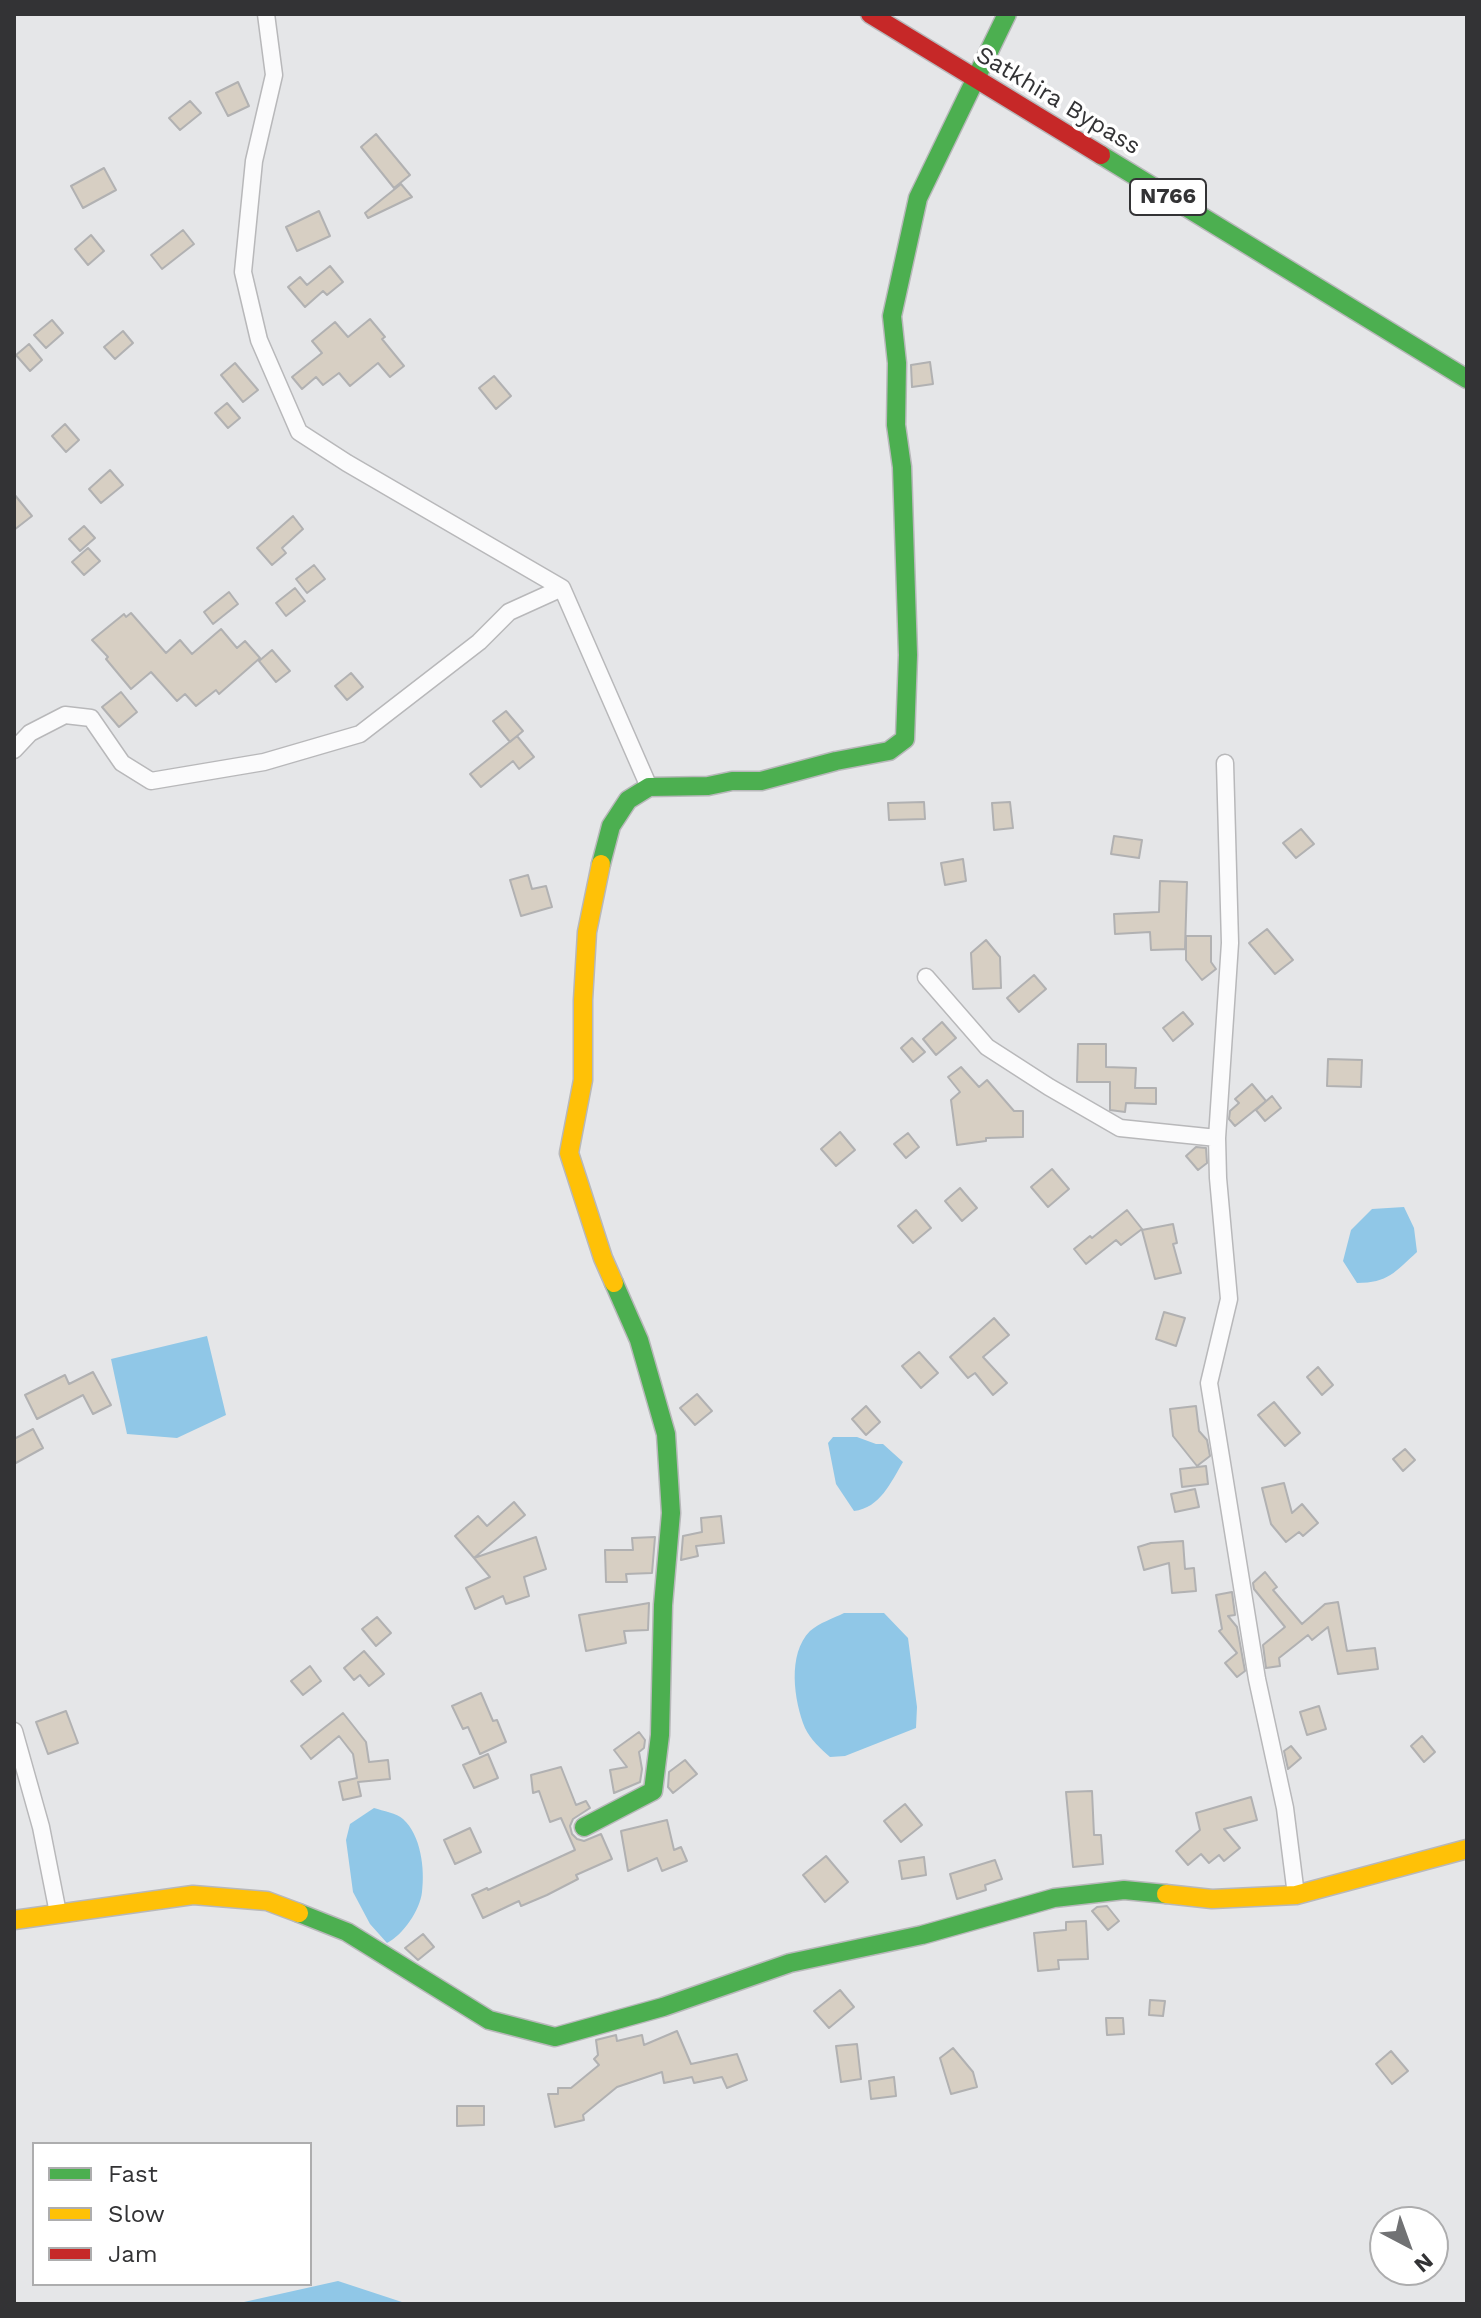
<!DOCTYPE html>
<style>
body{margin:0}
#map{position:relative;width:1481px;height:2318px;overflow:hidden;background:#e5e6e8;font-family:"Work Sans",sans-serif}
canvas{display:block}
.frame{position:absolute;inset:0;border:16px solid #333335;pointer-events:none}
.legend{position:absolute;left:32px;top:2142px;width:280px;height:144px;box-sizing:border-box;background:#fff;border:2px solid #adadae;margin:0;padding:10px 14px;list-style:none;font-size:24px;color:#333335}
.legend li{display:flex;align-items:center;gap:16px;height:40px}
.legend b{width:40px;border:2px solid #adadae}
.north{position:absolute;left:1369px;top:2206px;width:80px;height:80px;box-sizing:border-box;background:#fff;border:2px solid #adadae;border-radius:50%;rotate:139deg;font-size:22px;font-weight:700;line-height:32px;text-align:center;color:#333335}
.north::after{content:'';display:block;margin:auto;width:28px;height:36px;background:#717274;clip-path:polygon(50% 0,100% 100%,50% 72%,0 100%)}
</style>
<div id="map">
<canvas width="1481" height="2318"></canvas>
<div class="frame"></div>
<ul class="legend">
<li><b style="height:10px;background:#4caf50"></b>Fast</li>
<li><b style="height:10px;background:#ffc107"></b>Slow</li>
<li><b style="height:10px;background:#c62828"></b>Jam</li>
</ul>
<div class="north">N</div>
</div>
<script>
const context = document.querySelector('canvas').getContext('2d');
context.lineJoin = 'round';
function fill(path, color) {
  context.fillStyle = color;
  context.fill(path, 'evenodd');
}
function stroke(path, color, width, dash) {
  context.strokeStyle = color;
  context.lineWidth = width;
  context.lineCap = dash ? 'butt' : 'round';
  context.setLineDash(dash || []);
  context.stroke(path);
}
function drawText(font, color, halo, rows, align = 'center') {
  context.font = font + ' "Work Sans",sans-serif';
  context.lineWidth = 7;
  context.setLineDash([]);
  context.textBaseline = 'middle';
  context.strokeStyle = halo;
  context.fillStyle = color;
  for (const [text, x, y, turn = 0] of rows) {
    context.save();
    context.translate(x, y);
    context.rotate((+turn || 0) * Math.PI / 180);
    context.textAlign = isNaN(turn) ? turn : align;
    if (halo) context.strokeText(text, 0, 0);
    context.fillText(text, 0, 0);
    context.restore();
  }
}
fill(new Path2D(`
 M1404,1207L1414,1228L1417,1252C1395,1272 1388,1283 1357,1283L1343,1261L1351,1230L1372,1209Z
 M207,1336L226,1415L177,1438L127,1434L111,1359Z
 M833,1437H857L876,1444H883L903,1462C891,1482 880,1508 854,1511L836,1484L828,1443Z
 M844,1613H884L908,1638L917,1707L916,1728L845,1756L830,1757C821,1749 810,1739 805,1728C794,1701 787,1654 810,1631C819,1623 834,1618 844,1613Z
 M374,1808C383,1811 397,1813 403,1819C421,1835 425,1869 422,1892C420,1910 403,1935 387,1943L370,1924L353,1892L346,1840L350,1824Z
 M338,2281L408,2304H235Z`), '#90c7e7');
const building = new Path2D(`
 M238,82L249,106L228,116L216,93Z
 M190,101L201,113L180,130L169,118Z
 M376,134L410,175L394,188L361,147Z
 M104,168L116,190L83,208L71,186Z
 M401,184L412,197L368,218L365,213Z
 M319,211L330,236L297,251L286,227Z
 M183,230L194,244L162,269L151,255Z
 M91,235L104,251L88,265L75,249Z
 M330,266L343,282L327,295L323,291L305,307L288,287L300,277L307,285Z
 M370,319L385,337L382,339L404,366L390,377L378,363L350,386L339,373L323,385L316,377L302,389L292,377L322,353L312,341L335,322L348,337Z
 M52,320L63,333L46,348L34,335Z
 M123,331L133,343L115,359L104,347Z
 M29,344L42,360L30,371L16,355Z
 M930,362L933,384L912,387L911,365Z
 M235,363L258,390L243,402L221,375Z
 M494,376L511,396L496,409L479,388Z
 M227,403L240,418L228,428L215,413Z
 M65,424L79,440L66,452L52,436Z
 M110,470L123,485L101,503L89,489Z
 M14,494L32,516L14,530Z
 M293,516L303,529L282,548L286,553L272,565L257,548Z
 M84,526L95,538L80,551L69,539Z
 M88,548L100,561L84,575L72,562Z
 M314,565L325,579L307,593L296,579Z
 M295,588L305,601L286,616L276,603Z
 M229,592L238,604L213,624L204,612Z
 M131,613L166,653L180,640L192,654L221,629L237,648L245,641L260,658L219,694L216,690L196,706L185,694L177,701L151,672L131,689L106,659L108,657L92,640L124,614L126,617Z
 M272,650L290,671L276,682L259,661Z
 M351,673L363,687L347,700L335,686Z
 M121,692L137,712L119,727L102,707Z
 M506,711L523,731L510,742L493,721Z
 M517,736L534,757L519,769L513,761L481,787L470,774Z
 M924,802L925,819L889,820L888,803Z
 M1010,802L1013,828L994,830L992,803Z
 M1301,829L1314,844L1296,858L1283,843Z
 M1114,836L1142,840L1139,858L1111,854Z
 M963,859L966,881L945,885L941,863Z
 M528,875L532,889L546,886L552,907L521,916L510,880Z
 M1160,881L1187,882L1185,949L1151,950L1150,932L1115,934L1114,914L1159,912Z
 M1267,929L1293,960L1275,974L1249,943Z
 M1186,936H1211V962L1216,969L1202,980L1186,960Z
 M986,940L1000,957L1001,988L973,989L971,953Z
 M1034,975L1046,989L1019,1012L1007,998Z
 M1183,1012L1193,1024L1173,1041L1163,1028Z
 M942,1022L956,1038L936,1055L923,1039Z
 M912,1038L925,1052L913,1062L901,1048Z
 M1078,1044H1106V1067L1136,1068L1135,1088H1156V1104L1126,1103L1125,1112L1110,1110V1082H1077Z
 M1328,1059L1362,1060L1361,1087L1327,1086Z
 M961,1067L979,1087L987,1080L1014,1111H1023V1137L986,1138V1141L957,1145L951,1100L960,1092L948,1077Z
 M1252,1084L1266,1101L1235,1126L1229,1119L1230,1111L1239,1103L1235,1099Z
 M1272,1096L1281,1108L1265,1121L1256,1110Z
 M840,1132L855,1150L836,1166L821,1149Z
 M908,1133L919,1147L906,1158L894,1144Z
 M1196,1147L1206,1148L1207,1163L1198,1170L1186,1156Z
 M1052,1169L1069,1189L1048,1207L1031,1187Z
 M960,1188L977,1208L962,1221L945,1201Z
 M916,1210L931,1228L913,1243L898,1226Z
 M1127,1210L1142,1229L1121,1245L1116,1240L1086,1264L1074,1249L1090,1236L1092,1238Z
 M1173,1224L1177,1243L1173,1244L1181,1273L1155,1279L1142,1230Z
 M1164,1312L1185,1318L1176,1346L1156,1339Z
 M994,1318L1009,1335L983,1357L1007,1383L993,1395L975,1373L968,1378L950,1357Z
 M919,1352L938,1373L921,1388L902,1366Z
 M1318,1367L1333,1385L1322,1395L1307,1377Z
 M93,1372L111,1405L93,1414L83,1395L37,1419L25,1395L65,1375L69,1384Z
 M697,1394L712,1411L695,1425L680,1408Z
 M1274,1402L1300,1433L1285,1446L1258,1415Z
 M866,1406L880,1422L866,1435L852,1419Z
 M1196,1406L1199,1431L1207,1440L1210,1456L1197,1466L1173,1436L1170,1409Z
 M33,1429L43,1448L14,1464V1439Z
 M1405,1449L1415,1460L1403,1471L1393,1459Z
 M1206,1466L1208,1484L1182,1487L1180,1469Z
 M1284,1483L1292,1513L1302,1504L1318,1523L1303,1536L1299,1532L1286,1542L1271,1524L1262,1488Z
 M1195,1489L1199,1507L1175,1512L1171,1494Z
 M514,1502L525,1515L474,1558L455,1536L478,1516L487,1526Z
 M721,1516L724,1543L696,1546L698,1556L681,1560L683,1536L702,1532L701,1518Z
 M536,1537L546,1569L524,1577L529,1596L506,1604L503,1596L475,1609L466,1588L490,1577L474,1558Z
 M655,1537L652,1573L626,1574L627,1582H606L605,1550H633L632,1538Z
 M1183,1541L1185,1569L1194,1568L1196,1591L1172,1593L1169,1563L1144,1570L1138,1547L1151,1543Z
 M1265,1572L1277,1587L1273,1590L1302,1624L1325,1604L1338,1602L1347,1651L1375,1648L1378,1669L1338,1674L1328,1627L1312,1640L1308,1635L1279,1658L1280,1666L1266,1668L1263,1645L1285,1627L1254,1589L1253,1583Z
 M1232,1592L1235,1615L1228,1616L1237,1627L1245,1671L1237,1677L1225,1663L1237,1653L1219,1631L1222,1629L1216,1595Z
 M649,1603L648,1630L624,1631L626,1643L586,1651L579,1615Z
 M377,1617L391,1633L376,1646L362,1629Z
 M364,1651L384,1674L369,1686L360,1675L354,1680L344,1668Z
 M310,1666L321,1681L303,1695L291,1681Z
 M481,1693L493,1721L497,1720L506,1742L480,1754L468,1727L463,1729L452,1706Z
 M1319,1706L1326,1729L1307,1735L1300,1712Z
 M66,1711L78,1743L48,1754L36,1722Z
 M343,1713L366,1742L369,1762L388,1760L390,1779L358,1782L361,1796L343,1800L339,1782L357,1778L353,1754L339,1736L311,1759L301,1746Z
 M639,1732L645,1740L644,1748L639,1752L642,1769L640,1782L614,1793L610,1770L627,1767L614,1750Z
 M1422,1736L1435,1752L1424,1762L1411,1746Z
 M1291,1746L1301,1758L1288,1769L1284,1751Z
 M488,1754L498,1778L474,1788L463,1765Z
 M685,1760L697,1774L673,1793L668,1787L669,1772Z
 M561,1767L576,1805L586,1801L590,1808L573,1819L570,1826L572,1834L577,1839L584,1841L601,1834L612,1859L576,1875L578,1879L547,1895L521,1906L519,1901L483,1918L472,1895L487,1888L488,1890L575,1850L561,1818L550,1822L539,1791L533,1793L531,1775Z
 M1092,1791L1094,1835H1101L1103,1864L1073,1867L1066,1792Z
 M1251,1797L1257,1820L1224,1829L1240,1848L1224,1861L1219,1855L1209,1863L1201,1854L1188,1865L1176,1851L1200,1830L1196,1813Z
 M905,1804L922,1825L901,1842L884,1821Z
 M667,1820L674,1850L681,1847L687,1861L662,1871L657,1858L628,1871L621,1831Z
 M470,1828L481,1852L455,1864L444,1840Z
 M826,1856L848,1882L825,1902L803,1875Z
 M924,1857L926,1875L902,1879L899,1861Z
 M995,1860L1002,1879L985,1885L986,1890L957,1899L950,1874Z
 M1107,1906L1119,1921L1108,1930L1092,1911L1097,1907Z
 M1086,1921L1088,1959L1058,1960L1059,1969L1038,1971L1034,1933L1066,1930V1922Z
 M423,1934L434,1947L418,1960L405,1948Z
 M840,1990L854,2007L829,2028L814,2011Z
 M1150,2000L1165,2001L1163,2016L1149,2015Z
 M1106,2018H1123L1124,2034L1107,2035Z
 M677,2031L691,2064L737,2054L747,2080L727,2088L722,2077L694,2083L692,2077L664,2083L662,2072L617,2087L583,2115L584,2120L555,2127L548,2094H558V2088H571L599,2065L594,2059L598,2055L596,2040L616,2035L617,2041L642,2035L644,2045Z
 M857,2044L861,2079L841,2082L836,2046Z
 M953,2048L973,2072L977,2087L951,2094L940,2058Z
 M1391,2051L1408,2071L1392,2084L1376,2064Z
 M894,2077L896,2096L871,2099L869,2081Z
 M457,2106H484V2125L457,2126Z`);
fill(building, '#d7cfc3');
stroke(building, '#b1b1b2', 2);
const street = new Path2D(`
 M266,14L274,75L254,161L243,272L259,340L299,432L347,463L562,588L649,787
 M14,750L30,733L65,715L91,718L122,763L151,781L264,762L360,734L479,642L509,612L562,588
 M1225,763L1230,943L1217,1138L1218,1178L1229,1299L1209,1383L1257,1679L1285,1808L1296,1895
 M926,977L987,1047L1049,1087L1120,1128L1217,1138
 M14,1731L41,1827L58,1913`);
const fast = new Path2D(`
 M1101,155L1467,379
 M601,864L611,826L628,800L649,787L708,786L732,781H761L836,761L889,751L905,739L908,655L902,467L896,425L897,363L892,316L918,198L1007,14
 M584,1827L653,1791L660,1735L663,1605L671,1513L666,1434L639,1340L614,1283
 M299,1913L347,1932L489,2020L555,2037L663,2007L790,1963L922,1935L1054,1898L1124,1890L1166,1894`);
const slow = new Path2D(`
 M601,864L587,932L583,1000V1080L569,1153L603,1258L614,1283
 M1166,1894L1212,1899L1296,1895L1467,1849
 M14,1920L193,1895L267,1901L299,1913`);
const jam = new Path2D(`
 M870,14L1101,155`);
stroke(street, '#b8b8ba', 19);
stroke(fast, '#b8b8ba', 21);
stroke(slow, '#b8b8ba', 21);
stroke(jam, '#b8b8ba', 21);
stroke(street, '#fbfbfc', 16);
stroke(fast, '#4caf50', 18);
stroke(slow, '#ffc107', 18);
stroke(jam, '#c62828', 18);
for (const [x, y, w] of [
 [1168,197,76]
]) {
  const box = new Path2D();
  box.roundRect(x - w / 2, y - 18, w, 36, 6);
  context.fillStyle = '#fff';
  context.fill(box);
  stroke(box, '#333335', 2);
}
drawText('bold 22px', '#333335', null, [
 ["N766",1168,197]
]);
drawText('24px', '#333335', '#fff', [
 ["Satkhira Bypass",1058,101,31]
]);
</script>
